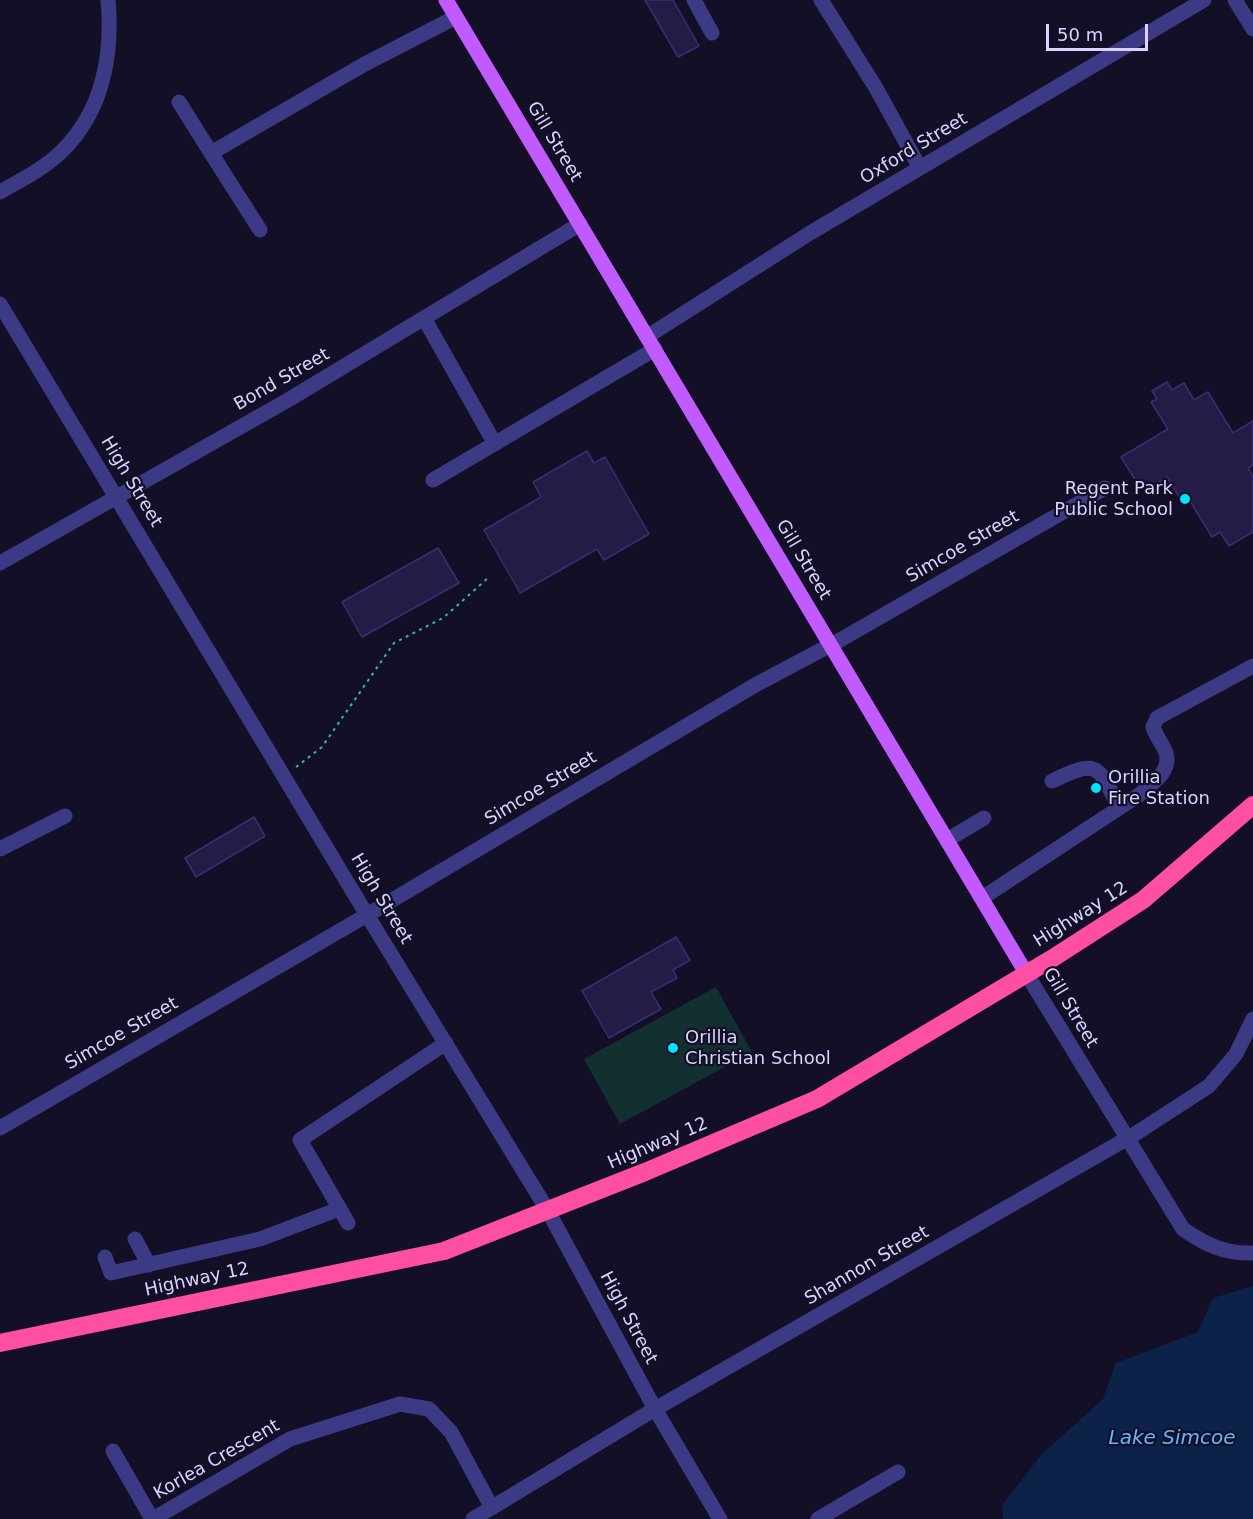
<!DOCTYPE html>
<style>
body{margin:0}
#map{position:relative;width:1253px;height:1519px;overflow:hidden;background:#130f26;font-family:"DejaVu Sans",sans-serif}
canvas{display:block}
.scale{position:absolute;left:1046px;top:24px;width:102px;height:27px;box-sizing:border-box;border:3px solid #d9d4ff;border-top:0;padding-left:8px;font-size:18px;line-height:21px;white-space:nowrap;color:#d9d4ff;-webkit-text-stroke:4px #130f26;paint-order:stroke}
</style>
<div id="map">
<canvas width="1253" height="1519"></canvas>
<div class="scale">50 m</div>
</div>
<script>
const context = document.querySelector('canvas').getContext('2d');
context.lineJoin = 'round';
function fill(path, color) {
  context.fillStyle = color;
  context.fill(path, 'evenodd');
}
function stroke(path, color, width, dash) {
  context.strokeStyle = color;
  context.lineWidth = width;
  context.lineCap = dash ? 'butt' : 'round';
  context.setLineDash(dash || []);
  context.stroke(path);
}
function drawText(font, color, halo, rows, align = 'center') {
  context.font = font + ' "DejaVu Sans",sans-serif';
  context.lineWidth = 4.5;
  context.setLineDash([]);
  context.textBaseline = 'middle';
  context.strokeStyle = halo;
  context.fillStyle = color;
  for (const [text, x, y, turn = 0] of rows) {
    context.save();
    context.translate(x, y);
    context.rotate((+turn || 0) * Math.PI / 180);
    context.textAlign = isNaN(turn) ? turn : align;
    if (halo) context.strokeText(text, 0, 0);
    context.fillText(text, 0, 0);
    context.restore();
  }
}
fill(new Path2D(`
 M716,987L752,1052L620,1124L584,1059Z`), '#12302f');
fill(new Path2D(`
 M1253,1286V1519H1003L1002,1505L1041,1455L1103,1399L1116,1363L1198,1332L1213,1298Z`), '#0c2248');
const building = new Path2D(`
 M645,0H673L699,46L678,57Z
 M1167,382L1172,390L1184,383L1194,400L1208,392L1233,433L1253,421V465L1248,468L1253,477V532L1229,546L1220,532L1212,537L1190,501L1184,505L1167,477L1149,488L1145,483L1139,486L1121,457L1168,429L1151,402L1157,399L1152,391Z
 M587,451L594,463L605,457L649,534L604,560L597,549L520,593L484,530L541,497L533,482Z
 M438,548L459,583L362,637L342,602Z
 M254,817L265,836L196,877L185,858Z
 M676,937L690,960L673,970L677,978L651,992L661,1009L609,1038L582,991Z`);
fill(building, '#241b47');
stroke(building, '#3b2d73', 1.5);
stroke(new Path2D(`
 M296,767L322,747L394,643L443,618L488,578`), '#2fb8b0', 2, [3, 4.5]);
stroke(new Path2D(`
 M694,0L712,33
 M821,0L876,88L920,168
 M1235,0L1253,29
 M179,102L211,153
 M0,192C21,180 45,168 62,151C103,111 113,54 108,0
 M260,230L211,153L363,65L456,17
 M0,304L367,915L548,1211L655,1409L720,1519
 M424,318L495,444
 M648,336L810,233L1204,0
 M433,480L655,349
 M0,563L288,400L580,224
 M1052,781C1098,759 1098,764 1119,808
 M947,840L984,818
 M0,849L65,816
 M982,898L1139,795C1151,784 1172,772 1166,753C1163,744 1156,737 1153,727L1157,718L1253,666
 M1026,973L1183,1229C1206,1245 1225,1254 1253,1253
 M0,1128L367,915L757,684L840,640L1105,488
 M348,1223L300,1140L446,1043
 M135,1239L149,1265
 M105,1257L111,1273L260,1239L339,1209
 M113,1451L152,1519
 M153,1519L290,1439L400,1404L429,1409L451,1432L492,1508
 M473,1519L655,1409L1135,1134L1209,1086L1236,1054L1253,1019
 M818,1519L898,1472`), '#3d3a85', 15);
stroke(new Path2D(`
 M446,0L1026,973`), '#c25bff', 15);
stroke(new Path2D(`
 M0,1343L444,1251L645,1172L817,1099L1053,958L1143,900L1253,805`), '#ff4fa3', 18);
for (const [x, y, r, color] of [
 [1185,499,6,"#00e5ff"],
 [1096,788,6,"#00e5ff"],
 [673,1048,6,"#00e5ff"]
]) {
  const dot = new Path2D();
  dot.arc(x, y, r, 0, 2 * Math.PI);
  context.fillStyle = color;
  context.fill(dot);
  stroke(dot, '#130f26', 2);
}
drawText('18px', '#d9d4ff', '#130f26', [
 ["Gill Street",554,142,59],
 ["Oxford Street",914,149,-31],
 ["Bond Street",282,380,-30],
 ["High Street",131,482,59],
 ["Simcoe Street",963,547,-30],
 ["Gill Street",803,560,59],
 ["Simcoe Street",541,789,-31],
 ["High Street",381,899,59],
 ["Highway 12",1081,915,-32],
 ["Gill Street",1070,1008,59],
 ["Simcoe Street",122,1034,-30],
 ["Highway 12",658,1144,-23],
 ["Shannon Street",867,1266,-30],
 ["Highway 12",197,1280,-12],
 ["High Street",628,1318,62],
 ["Korlea Crescent",217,1460,-30]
]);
drawText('18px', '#d9d4ff', '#130f26', [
 ["Regent Park",1173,489,"right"],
 ["Public School",1173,510,"right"],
 ["Orillia",1108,778],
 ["Fire Station",1108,799],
 ["Orillia",685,1038],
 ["Christian School",685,1059]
], 'left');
drawText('italic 20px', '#62b6ff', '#130f26', [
 ["Lake Simcoe",1172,1439]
]);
</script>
